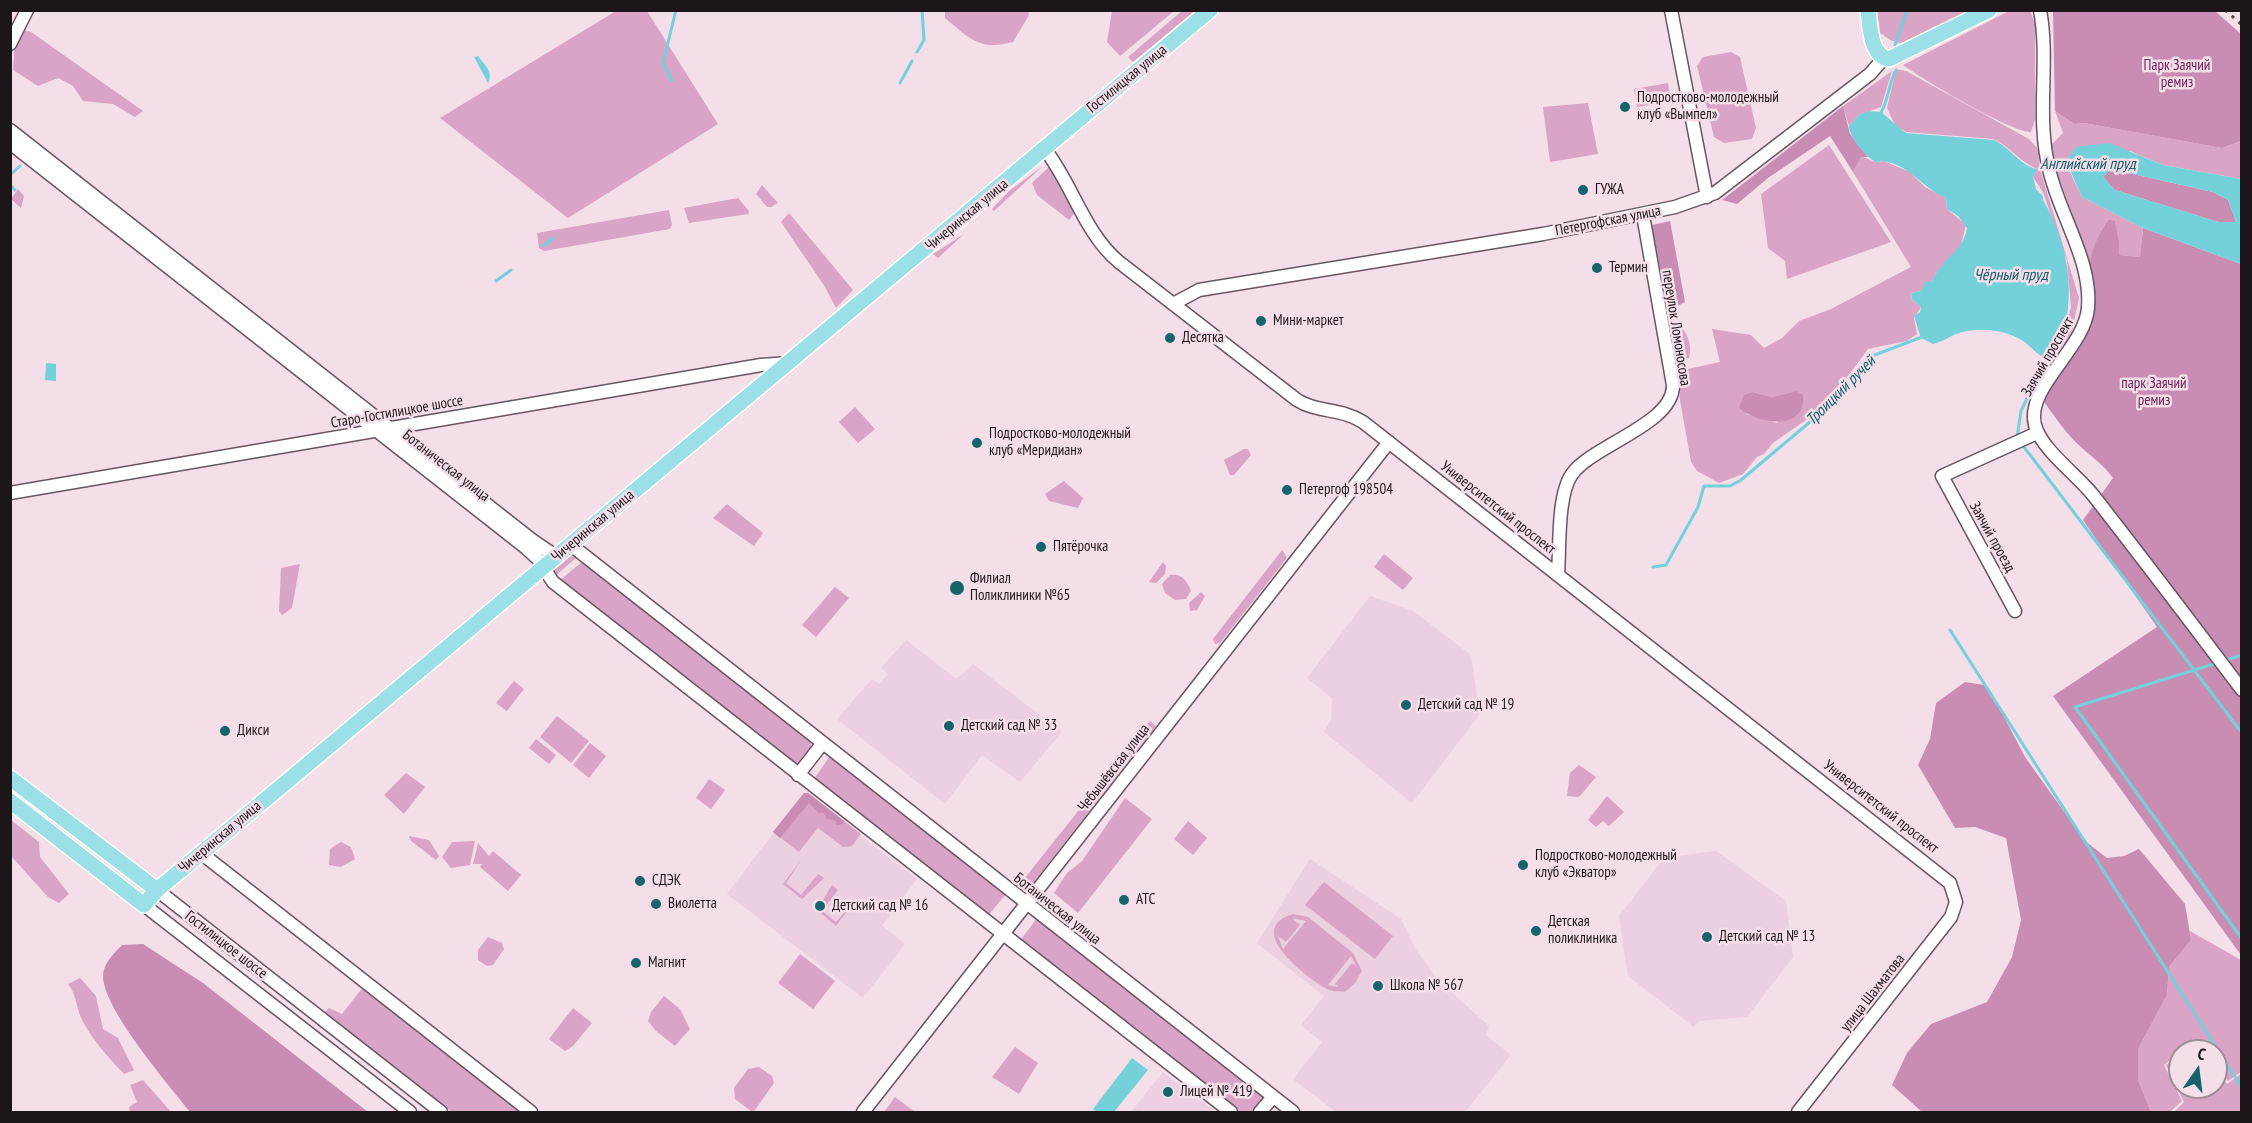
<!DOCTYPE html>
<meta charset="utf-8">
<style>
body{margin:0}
#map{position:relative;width:2252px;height:1123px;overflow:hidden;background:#f3deea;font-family:"PT Sans Narrow",sans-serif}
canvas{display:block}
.frame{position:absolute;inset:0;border:12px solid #1c151a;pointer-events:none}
.north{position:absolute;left:2168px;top:1039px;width:60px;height:60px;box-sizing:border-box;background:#f3deea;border:2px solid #9d8e97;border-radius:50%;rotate:14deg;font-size:16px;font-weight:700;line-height:24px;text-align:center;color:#1c151a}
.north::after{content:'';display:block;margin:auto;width:21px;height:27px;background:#16646a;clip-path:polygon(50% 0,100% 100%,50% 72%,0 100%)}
</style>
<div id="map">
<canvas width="2252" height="1123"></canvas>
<div class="frame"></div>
<div class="north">С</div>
</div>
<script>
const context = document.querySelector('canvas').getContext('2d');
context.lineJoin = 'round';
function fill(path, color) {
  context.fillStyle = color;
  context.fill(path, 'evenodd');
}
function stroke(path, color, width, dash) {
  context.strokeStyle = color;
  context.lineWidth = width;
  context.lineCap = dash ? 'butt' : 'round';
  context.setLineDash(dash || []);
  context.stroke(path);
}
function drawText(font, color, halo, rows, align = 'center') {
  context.font = font + ' "PT Sans Narrow",sans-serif';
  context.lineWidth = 5;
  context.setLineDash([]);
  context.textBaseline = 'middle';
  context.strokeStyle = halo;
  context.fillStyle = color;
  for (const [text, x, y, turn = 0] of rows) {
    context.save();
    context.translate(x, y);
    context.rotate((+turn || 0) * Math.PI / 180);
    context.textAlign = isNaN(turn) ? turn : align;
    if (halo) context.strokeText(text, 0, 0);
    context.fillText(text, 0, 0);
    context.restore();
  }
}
fill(new Path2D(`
 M1370,596L1413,611L1471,655L1473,667L1479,715L1412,803L1324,732L1331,720L1332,698L1307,678Z
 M906,640L955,678L959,677L973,664L1062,732L1020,782L982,755L945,804L837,719L872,679L879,684L888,674L881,668Z
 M804,793L917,879L882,926L905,944L863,998L727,894Z
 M1716,851L1786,901L1793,957L1747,1017L1699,1021L1694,1027L1628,976L1619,916L1664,858Z
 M1310,859L1401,919L1416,950L1437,979L1489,1026L1486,1035L1511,1055L1465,1112H1336L1293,1079L1322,1042L1301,1025L1324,996L1257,943Z
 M1163,1072L1216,1112H1131Z`), '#eccfe0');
fill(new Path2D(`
 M1028,10L1029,15L1013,42C980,51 970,39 945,18V11Z
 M1183,10L1195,11L1133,62L1128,57Z
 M2011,10L2030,11L2035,23V120L2031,132C2012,133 1922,79 1903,65Z
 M647,11L718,124L568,218L440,118L616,11Z
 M1112,11V10L1174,11L1120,56L1107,42Z
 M1877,11H1968L1906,45L1890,40L1880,33Z
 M23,30L31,32L143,111L135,117L113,104L83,101L73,86L58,78L38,86L13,70L15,41Z
 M1731,52L1740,57L1756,128L1752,139L1724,143L1714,137L1697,66L1703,57Z
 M1896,69L1906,71L2029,139L2038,149L2040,169L2079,298L2071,336L2060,349L2071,307L2067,261L2043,192L2033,177L2037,169C2020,162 2011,147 1993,139L1906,132L1895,125L1887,108Z
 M1892,71L1881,107L1859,115L1849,126L1843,106Z
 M1668,83L1671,102L1637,107L1634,89Z
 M1588,103L1598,154L1550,162L1543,107Z
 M2055,111L2074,124L2084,123L2222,148L2241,141V179L2163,165L2130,151L2068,168L2082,197L2143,228L2140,257L2119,255V241L2115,222L2109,219L2103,228L2090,263L2058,175L2051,145L2063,133Z
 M1829,145L1891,242L1787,279L1785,261L1768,248L1761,194Z
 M1861,156L1875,162L1884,161L1910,172L1925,187L1946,198L1947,209L1966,225L1960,249L1936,273L1932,282L1921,291L1911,293L1912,300L1921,307L1914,318L1917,334L1907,341L1868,349L1826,406L1773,443L1764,454L1757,457L1743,474L1719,483L1697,471L1691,462L1680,400L1678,371L1720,362L1712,329L1751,335L1764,348L1782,338L1799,321L1831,309L1911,267L1853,172ZM1796,391L1777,423L1746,414L1753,392L1772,397Z
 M1043,166L994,211L992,209L1009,191Z
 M1049,167L1076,211L1069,220L1037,195L1032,183Z
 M762,185L778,203L771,207H767L756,194Z
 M18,189L24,196L21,208L11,199Z
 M738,198L749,211L748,214L689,223L684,208Z
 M669,210L672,225L670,229L544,251L539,248L537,233Z
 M789,213L853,290L836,308L825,287L781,222Z
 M964,234L938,258L933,254Z
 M1682,328C1689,336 1692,348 1689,358L1676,362L1670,331Z
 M855,407L875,429L858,443L839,422Z
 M1244,449H1248L1251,455L1234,475H1230L1224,460Z
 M1064,481L1083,498L1078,508L1049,501L1045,494Z
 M727,504L763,533L754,546L713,518Z
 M1282,550L1287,558L1220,643L1215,644L1213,639Z
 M1384,554L1413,578L1403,590L1374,567Z
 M569,556L577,557L554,577V570Z
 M582,562L810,741L812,749L801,763L795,765L559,581Z
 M1163,562L1166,566L1165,574L1156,583L1149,582Z
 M300,564L292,608L282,615L279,611L281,568Z
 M1170,575C1181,573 1187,580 1191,591L1186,599L1175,600L1165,593L1162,584Z
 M835,587L849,598L816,637L802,625Z
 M1201,592L1205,596L1197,610L1190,611L1189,603Z
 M514,681L524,689L507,711L496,703Z
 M557,716L589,741L571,763L540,737Z
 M1150,721L1156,726L1029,888L1023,883L1024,879Z
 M536,739L556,755L549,764L529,748Z
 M590,743L606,756L589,778L573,765Z
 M830,756L1006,894L987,917L814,779Z
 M1579,765L1596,777L1579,797L1567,796L1570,773Z
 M406,773L425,787L404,814L384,795Z
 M709,779L725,790L711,809L696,798Z
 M804,793H808L861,834L852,846L843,847L818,828L799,852L773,832Z
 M1607,796L1624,812L1609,826L1603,821L1596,827L1588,820Z
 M1125,798L1152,819L1078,913L1054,893L1067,873L1082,861Z
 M11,820L39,842L40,857L69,894L59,903L48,897L11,856Z
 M1188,821L1207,838L1193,855L1174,839Z
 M409,836L429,840L439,856L436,860L411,841Z
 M475,841L470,865L451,868L442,857L452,842Z
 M341,842L351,847L355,859L341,867L329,865L330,849Z
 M478,843L489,856L493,851L521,875L508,891L480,867L482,864H473Z
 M801,860L786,883L801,895L818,874L824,878L802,899L783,884Z
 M1324,882L1393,936L1375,959L1305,905Z
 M832,885L838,890L822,911L836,922L854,902L836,926L817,910Z
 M1293,914L1308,917L1353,953L1362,971L1355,983L1345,992C1340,991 1333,992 1327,989C1307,978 1242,929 1293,914ZM1292,918L1306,921L1283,949L1278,936L1286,942L1300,925ZM1351,956L1356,966L1352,963L1335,984L1339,987L1328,985Z
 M1037,918L1261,1094L1263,1100L1254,1112H1238L1019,942Z
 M2190,931L2241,960V1072L2228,1081L2216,1066V1051H2184L2196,1040L2164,1065L2182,1101L2170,1112H2151L2138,1080V1049L2167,995L2169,967L2191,940Z
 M488,937L502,943L504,949L493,965L487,966L478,960V950Z
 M800,954L835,981L813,1009L778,983Z
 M80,978L96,996L103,1029L118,1038L134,1070L124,1074C109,1058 94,1042 83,1022C76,1009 77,995 68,984Z
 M363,987L523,1112H452L324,1013L329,1008L342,1014Z
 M664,996L680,1009L690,1029L675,1046L656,1031L648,1021L651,1012Z
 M573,1008L592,1023L573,1046L565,1051L549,1039Z
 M1015,1047L1038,1063L1019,1094L992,1077Z
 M2180,1055V1087H2216V1068L2227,1084L2241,1074V1112H2174L2184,1102L2166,1065Z
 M759,1067L772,1076L774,1083L755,1110L751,1111L735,1099L734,1088L748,1069Z
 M143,1080L171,1112H130L129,1107L137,1102L130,1085Z
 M895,1097L915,1112H884Z`), '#daa4c6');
fill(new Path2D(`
 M2053,11H2215L2241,34V141L2222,148L2084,123L2074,124L2055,111Z
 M1843,106L1850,134L1868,157H1861L1853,172L1830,136L1768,178L1737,204L1722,200Z
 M2111,169L2213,192L2228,200L2236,222H2218L2115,190L2103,177Z
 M2109,219L2115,221L2119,241V255L2140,257L2143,228L2241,264V955L2053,696L2157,627L2083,520L2113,478C2104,465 2093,458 2082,448C2067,435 2056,418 2044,402C2053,374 2079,356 2089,328C2099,302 2090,290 2090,265C2090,251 2101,230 2109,219Z
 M1670,221L1685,302L1668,311L1652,225Z
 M1796,391L1803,395C1807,432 1757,424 1739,408L1744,395L1753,392L1772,397Z
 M1965,682L1984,685L2002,713L2025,757L2085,841L2107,858L2124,856L2139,849L2185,904L2191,940L2169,967L2167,995L2138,1049V1080L2151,1112H1922L1892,1085L1907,1053L1931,1024L1987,1002L2012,957L2021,920L2006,838L1975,827L1955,828L1918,765L1930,739L1936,703Z
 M804,793H808L844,821L843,824L836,825V821L827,819L824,813H819L809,803L780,838L773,832Z
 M143,944L203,983L368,1112H190C169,1085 103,1009 103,976C103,964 114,953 122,945Z`), '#c98db3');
fill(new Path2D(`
 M478,56C484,64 494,72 488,83L474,57Z
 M1869,111L1881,112L1906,133L1994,140C2010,147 2020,166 2037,169L2033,177L2036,189L2043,196V200C2072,249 2078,308 2054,360C2041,360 2033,348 2023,341C2004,329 1980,327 1959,333C1950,336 1942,342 1933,344L1921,338L1914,316L1920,312L1921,307L1912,300L1911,293L1921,291L1926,281L1932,282C1940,259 1963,253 1967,228L1958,216L1947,209L1946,198C1921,188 1904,157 1875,162C1864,154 1850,139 1849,126L1859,115Z
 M2109,143L2163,165L2241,179V264L2143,228L2082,197L2066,161L2076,147ZM2111,169L2213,192L2228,200L2236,222H2218L2115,190L2103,177Z
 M46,363L56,364V381L45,380Z
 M1132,1058L1148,1070L1114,1112H1097L1093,1109Z`), '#75d1d9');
stroke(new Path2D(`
 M1895,45L1907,10
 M917,52L924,40L922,10
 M672,81L663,63L676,10
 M900,83L912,61
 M1880,114C1889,101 1888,84 1896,70
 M10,175L20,166
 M10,185L15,190
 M543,246L553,238
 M496,281L511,270
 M2017,437L2021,411L2046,359
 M2021,443L2242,733
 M1653,567L1666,565L1698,507L1704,486H1730L1741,480L1836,400L1872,356L1922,337
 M1950,630L2242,1088
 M2223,661L2242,655
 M2217,663L2075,707L2242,939`), '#75d1d9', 3);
const minor = new Path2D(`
 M1671,10L1707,197
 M2040,10C2050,64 2035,117 2050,173C2061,217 2092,262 2088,308C2085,348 2025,388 2035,425C2041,449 2077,475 2093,495C2143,559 2193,625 2242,690
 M10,44L27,10
 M10,130L532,540L557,557
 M10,143L525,547L538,559L553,582L1231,1112
 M1044,148C1072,183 1084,233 1119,262L1297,400C1317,413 1342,408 1363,422L1950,883L1956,902L1951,917L1798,1112
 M1173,304L1199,290L1543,234L1675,207L1715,193L1870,74L1884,58
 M10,493L761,365L789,363
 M571,545L1293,1112
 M1558,574C1560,548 1557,495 1572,474C1593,445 1674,424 1673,385L1643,215
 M2015,611L1942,476L2037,433
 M798,775L822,744
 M201,853L531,1112
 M157,890L441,1112
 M144,905L410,1112
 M863,1112L1389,442
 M1260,1112L1273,1097`);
const major = new Path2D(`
 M1868,10C1870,26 1870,56 1889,59L1989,10
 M10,778L157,890
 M10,801L144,905L157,890L217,840L1210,10`);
stroke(minor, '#685661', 15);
stroke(major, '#fff', 18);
stroke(minor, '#fff', 12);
stroke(major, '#9ae0e6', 15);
stroke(new Path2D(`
 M2225,10L2242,25`), '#52484f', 3, [3, 6]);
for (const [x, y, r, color] of [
 [1625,107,6,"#16646a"],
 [1583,190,6,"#16646a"],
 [1597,268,6,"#16646a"],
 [1261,321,6,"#16646a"],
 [1170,338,6,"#16646a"],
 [977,443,6,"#16646a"],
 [1287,490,6,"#16646a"],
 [1041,547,6,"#16646a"],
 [957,588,8,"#16646a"],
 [1406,705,6,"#16646a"],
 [949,726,6,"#16646a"],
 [225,731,6,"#16646a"],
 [1523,865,6,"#16646a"],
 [640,881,6,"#16646a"],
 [1124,900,6,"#16646a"],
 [656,904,6,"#16646a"],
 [820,906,6,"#16646a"],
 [1536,931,6,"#16646a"],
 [1707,937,6,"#16646a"],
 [636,963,6,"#16646a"],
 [1378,986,6,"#16646a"],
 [1168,1092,6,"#16646a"]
]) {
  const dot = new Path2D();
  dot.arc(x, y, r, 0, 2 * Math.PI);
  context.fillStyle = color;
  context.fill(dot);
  stroke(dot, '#f3deea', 2);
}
drawText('15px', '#6c2557', '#f3deea', [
 ["Парк Заячий",2177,66],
 ["ремиз",2177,83],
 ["парк Заячий",2154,384],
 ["ремиз",2154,401]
]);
drawText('15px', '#1c151a', '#f3deea', [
 ["Гостилицкая улица",1127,79,-39],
 ["Чичеринская улица",967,215,-40],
 ["Петергофская улица",1608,221,-11],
 ["переулок Ломоносова",1676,328,81],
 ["Заячий проспект",2048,357,-60],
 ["Старо-Гостилицкое шоссе",397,412,-10],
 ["Ботаническая улица",446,466,38],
 ["Университетский проспект",1498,508,38],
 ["Чичеринская улица",593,526,-40],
 ["Заячий проезд",1992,537,61],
 ["Чебышёвская улица",1114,768,-52],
 ["Университетский проспект",1881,807,38],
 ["Чичеринская улица",220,837,-40],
 ["Ботаническая улица",1057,909,38],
 ["Гостилицкое шоссе",226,945,38],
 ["улица Шахматова",1873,993,-52]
]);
drawText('15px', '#1c151a', '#f3deea', [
 ["Подростково-молодежный",1637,98],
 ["клуб «Вымпел»",1637,115],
 ["ГУЖА",1595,190],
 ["Термин",1609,268],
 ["Мини-маркет",1273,321],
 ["Десятка",1182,338],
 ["Подростково-молодежный",989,434],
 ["клуб «Меридиан»",989,451],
 ["Петергоф 198504",1299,490],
 ["Пятёрочка",1053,547],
 ["Филиал",970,579],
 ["Поликлиники №65",970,596],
 ["Детский сад № 19",1418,705],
 ["Детский сад № 33",961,726],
 ["Дикси",237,731],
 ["Подростково-молодежный",1535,856],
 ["клуб «Экватор»",1535,873],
 ["СДЭК",652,881],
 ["АТС",1136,900],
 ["Виолетта",668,904],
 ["Детский сад № 16",832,906],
 ["Детская",1548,922],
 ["поликлиника",1548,939],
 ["Детский сад № 13",1719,937],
 ["Магнит",648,963],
 ["Школа № 567",1390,986],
 ["Лицей № 419",1180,1092]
], 'left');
drawText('italic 16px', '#126066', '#f3deea', [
 ["Английский пруд",2088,164],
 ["Чёрный пруд",2011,275],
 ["Троицкий ручей",1841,391,-45]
]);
</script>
